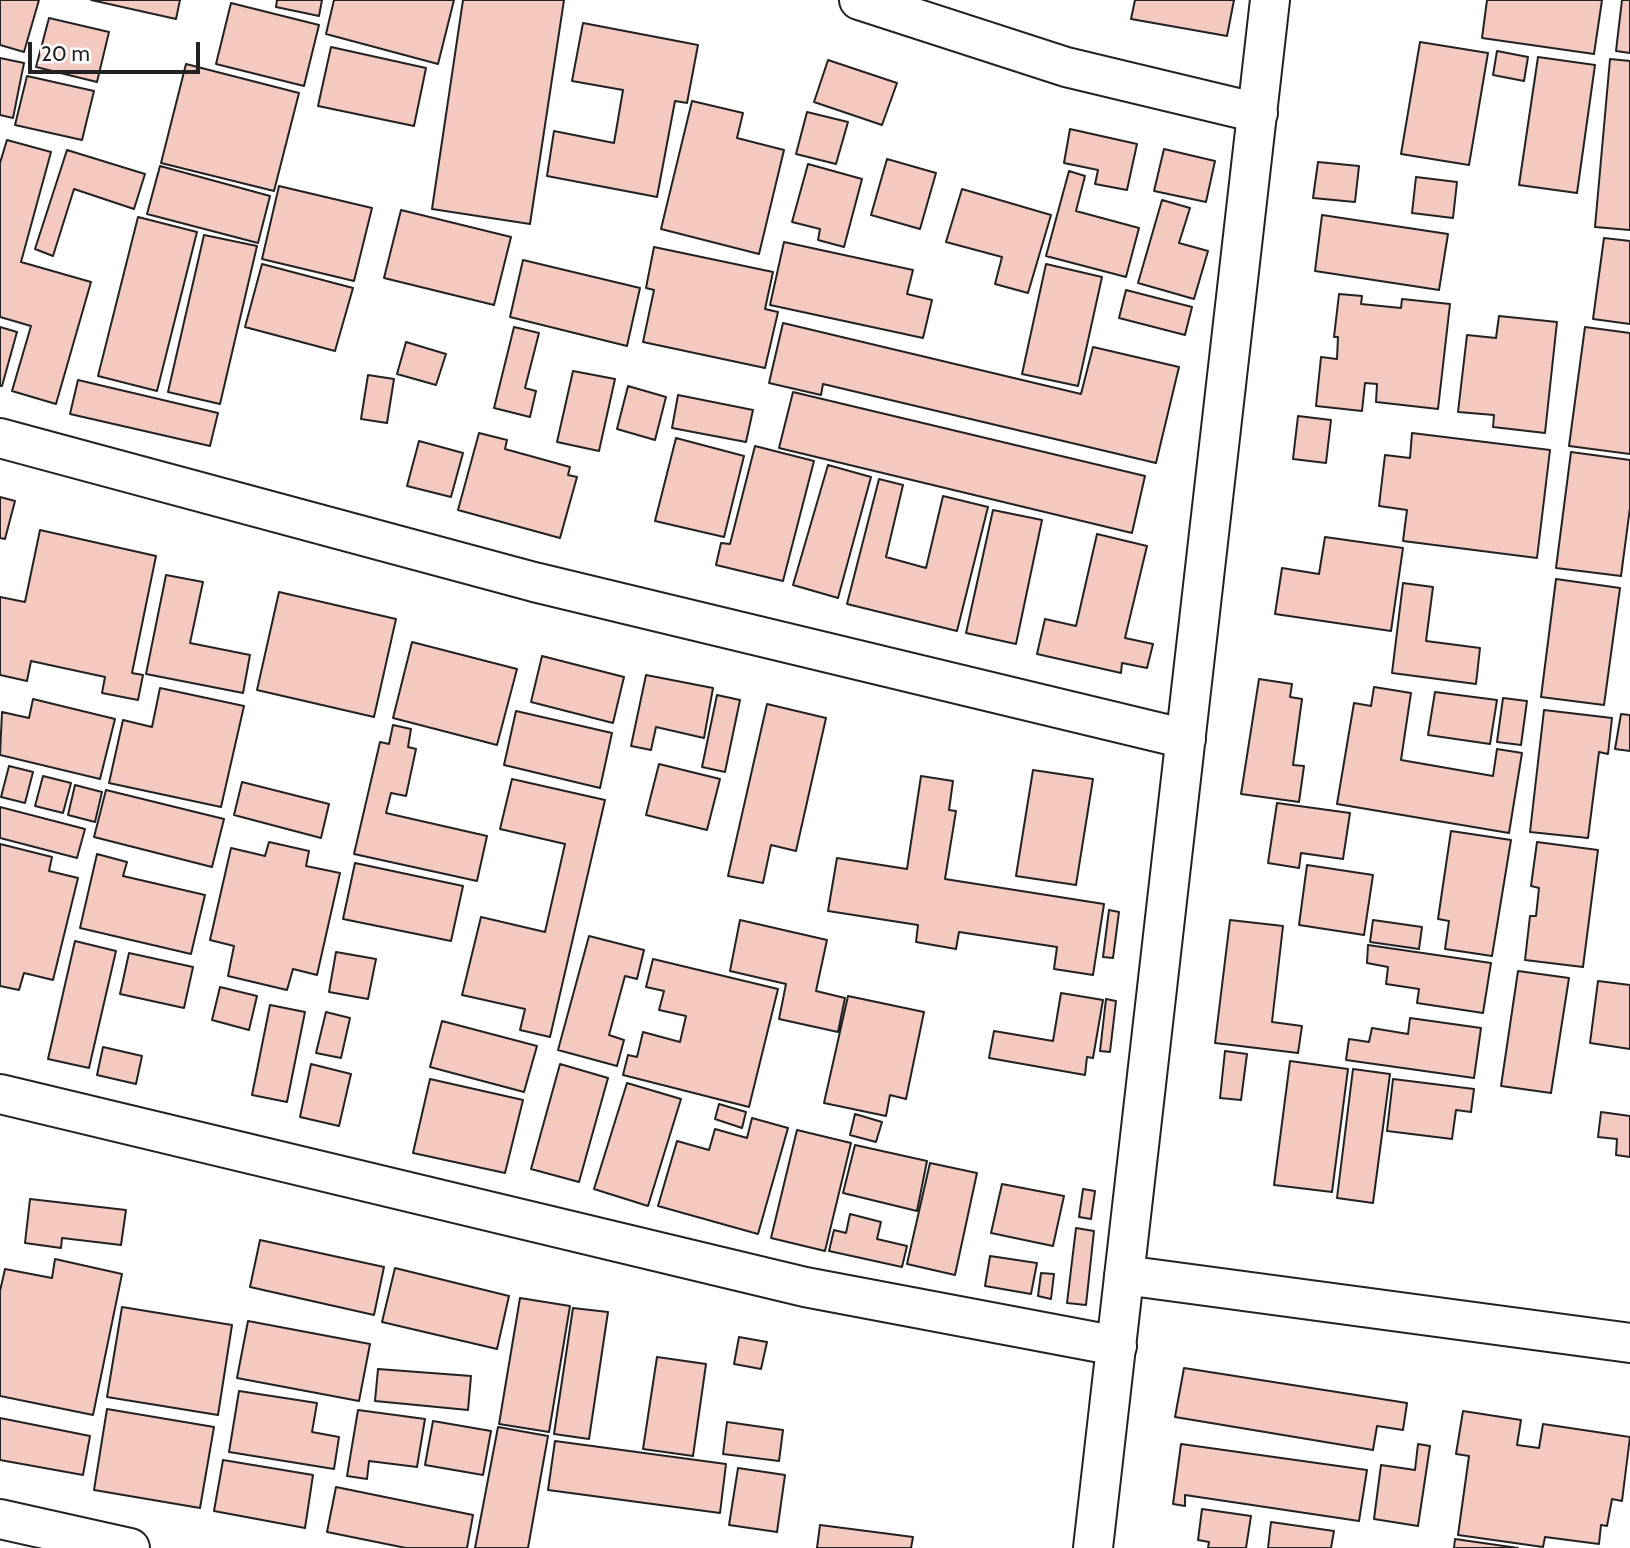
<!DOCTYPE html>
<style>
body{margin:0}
#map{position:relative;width:1630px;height:1548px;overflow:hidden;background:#fff;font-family:Cabin,sans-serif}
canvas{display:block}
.scale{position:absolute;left:28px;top:42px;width:172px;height:32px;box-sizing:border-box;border:4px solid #222;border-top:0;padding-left:9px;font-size:21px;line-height:24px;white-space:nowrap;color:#222;-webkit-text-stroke:5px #fff;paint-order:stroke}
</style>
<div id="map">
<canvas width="1630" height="1548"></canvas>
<div class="scale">20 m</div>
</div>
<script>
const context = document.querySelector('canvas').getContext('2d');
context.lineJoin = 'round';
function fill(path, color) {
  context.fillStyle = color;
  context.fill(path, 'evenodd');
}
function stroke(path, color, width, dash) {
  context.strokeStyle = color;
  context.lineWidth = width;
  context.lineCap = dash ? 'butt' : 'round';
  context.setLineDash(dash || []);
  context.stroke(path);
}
const building = new Path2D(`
 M0,0H39L24,52L0,45Z
 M91,0H180L176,19Z
 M277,0H322L319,16L276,7Z
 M334,0H454L438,64L326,34Z
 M463,0H564L530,224L432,209Z
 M1135,0H1234L1227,36L1131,19Z
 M1487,0H1602L1594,54L1482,38Z
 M1622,0H1630V53L1616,51Z
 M231,3L319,25L304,86L216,64Z
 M49,18L109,32L97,82L36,67Z
 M583,23L698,45L687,103L675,101L657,197L547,176L554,131L614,143L623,90L572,81Z
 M1420,42L1488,53L1469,165L1401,154Z
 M331,47L426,68L414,126L318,106Z
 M1497,51L1528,57L1524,81L1493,75Z
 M1538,57L1595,65L1577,193L1519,185Z
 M0,58L24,63L13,118L0,115Z
 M1610,59L1630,61V230L1595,227Z
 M828,60L897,83L882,125L814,102Z
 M186,64L299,93L274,191L161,163Z
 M27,76L94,91L82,140L15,125Z
 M692,101L743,113L737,138L784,150L759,254L661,229Z
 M807,112L848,122L836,164L796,154Z
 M1070,129L1137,144L1127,190L1095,184L1098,170L1064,163Z
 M7,140L51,152L21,262L91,282L56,404L12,391L31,326L0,317V163Z
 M1164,149L1215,161L1206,202L1154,191Z
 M67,150L145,174L134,209L74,189L53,256L35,249Z
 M887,159L936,173L920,229L871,215Z
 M1318,162L1359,166L1355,202L1313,198Z
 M808,164L862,179L844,247L818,240L820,229L792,222Z
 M160,166L270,196L258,243L147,214Z
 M1069,171L1085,176L1076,211L1139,228L1126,277L1046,256Z
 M1416,177L1457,182L1453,218L1412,213Z
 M279,186L372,208L354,281L262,259Z
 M962,189L1051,215L1028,293L995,284L1002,257L946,242Z
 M1162,200L1190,208L1179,243L1208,251L1194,299L1138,283Z
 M401,210L511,237L494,305L384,278Z
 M1322,215L1448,234L1439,290L1315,271Z
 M138,217L197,232L157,391L98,376Z
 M204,235L257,246L220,404L168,392Z
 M1604,238L1630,241V324L1593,319Z
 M784,242L913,270L907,294L932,300L923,338L770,305Z
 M654,247L773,272L765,309L778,312L765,368L643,342L654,290L646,288Z
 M523,260L640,288L627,346L510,317Z
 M262,264L353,288L335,351L245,327Z
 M1046,264L1102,277L1078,386L1022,374Z
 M1126,290L1192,307L1185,335L1119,318Z
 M1339,294L1362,296L1361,304L1401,308L1402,299L1450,304L1438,409L1376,402L1377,384L1365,383L1362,411L1316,406L1321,357L1337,359L1338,337H1334Z
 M1499,316L1557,322L1545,433L1493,427L1494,415L1458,412L1467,335L1496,338Z
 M783,323L1081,394L1093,347L1179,367L1156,463L823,384L821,395L769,383Z
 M0,327L17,332L2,386H0Z
 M514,327L539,333L525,388L536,391L530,417L494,408Z
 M1585,327L1630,333V454L1569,446Z
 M406,342L446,354L436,385L397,374Z
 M573,371L615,379L599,451L557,442Z
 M368,375L394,379L387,423L361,419Z
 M78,380L218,413L210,446L70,414Z
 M628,386L666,397L655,440L617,429Z
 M793,392L1145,476L1132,533L779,448Z
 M678,395L753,410L746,442L672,428Z
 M1298,416L1331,420L1326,463L1293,459Z
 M479,433L507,440L505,449L570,467L568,475L577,477L560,538L458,510Z
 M1412,433L1550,450L1537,558L1403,541L1407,510L1379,506L1385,455L1410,458Z
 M676,438L744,456L724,537L655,521Z
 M419,441L463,453L451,497L407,486Z
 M755,446L814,461L783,581L716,565L721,543L730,544Z
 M1571,452L1630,460V508L1621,576L1556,568Z
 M828,465L871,477L838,598L793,585Z
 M879,479L903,485L886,557L926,568L943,496L988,507L957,631L847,604Z
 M0,497L15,501L5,539L0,538Z
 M993,510L1042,520L1016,644L966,633Z
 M40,530L156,556L132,673L143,675L138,700L102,693L105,677L31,661L27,681L0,675V597L25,602Z
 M1097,534L1147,546L1125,638L1153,644L1147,668L1122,663L1121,673L1037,654L1045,619L1076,626Z
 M1325,537L1403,548L1391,631L1275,614L1282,568L1319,574Z
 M166,575L203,582L190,643L250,655L243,693L146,674Z
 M1556,579L1620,588L1604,705L1541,697Z
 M1403,583L1433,587L1426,641L1480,648L1476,684L1392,673Z
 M279,592L396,619L374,717L257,690Z
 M412,642L517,669L497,745L393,718Z
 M542,656L624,677L613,723L531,702Z
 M646,675L713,688L704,738L656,727L651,750L631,746Z
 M1259,679L1292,684L1290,697L1302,699L1293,765L1304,766L1299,802L1241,794Z
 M1374,687L1411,693L1401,760L1493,776L1497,749L1522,753L1509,833L1337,804L1354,703L1371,706Z
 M160,688L244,706L221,807L109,783L123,720L152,727Z
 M1435,692L1497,700L1490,744L1428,735Z
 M717,695L740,700L725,772L702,767Z
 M1503,698L1527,701L1521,745L1497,742Z
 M33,699L115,719L100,779L0,755L2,712L29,718Z
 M767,704L826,718L796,851L771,845L763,883L728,876Z
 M1544,710L1612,718L1608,754L1599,752L1588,838L1530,832Z
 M516,711L612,733L600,788L504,765Z
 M1621,714L1630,715V751L1615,749Z
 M393,725L411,729L408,747L416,749L406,796L391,793L386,813L487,836L477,881L354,854L380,742L389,744Z
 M659,764L720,779L707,830L646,815Z
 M9,766L33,772L25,803L1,797Z
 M1033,770L1093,779L1076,885L1016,876Z
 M43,776L71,783L63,813L35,806Z
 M921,776L953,781L949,810L956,811L945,879L1104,904L1093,975L1054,969L1057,947L959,932L956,949L916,942L918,925L828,911L837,858L907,869Z
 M512,779L605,800L550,1037L520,1030L525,1009L462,995L481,917L545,932L565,844L500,829Z
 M242,782L329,804L321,838L234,815Z
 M75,785L102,792L95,822L68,815Z
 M106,790L224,819L212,867L94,837Z
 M1277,803L1350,813L1343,859L1301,853L1299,868L1268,863Z
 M0,807L85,829L77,858L0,838Z
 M1451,831L1511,840L1492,956L1445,949L1449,921L1438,919Z
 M269,842L309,851L306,866L340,873L317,975L293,969L287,990L228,976L234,946L210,940L231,848L265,856Z
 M1537,842L1598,850L1583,967L1525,960L1530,916H1536L1539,888L1531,886Z
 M0,844L52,857L49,871L78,878L53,980L24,973L19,990L0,986Z
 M97,854L127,862L123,876L205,895L191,954L80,928Z
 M355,863L463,886L451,941L343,919Z
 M1307,865L1373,875L1364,935L1299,925Z
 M1109,910L1119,912L1113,958L1103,957Z
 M740,920L827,940L816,991L845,998L838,1032L779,1019L786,984L730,971Z
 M1230,920L1283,926L1272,1022L1302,1026L1298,1053L1215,1043Z
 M1373,920L1422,927L1419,949L1370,942Z
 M589,936L644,950L637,979L625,976L609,1035L624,1040L617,1066L558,1050Z
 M75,941L116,951L89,1068L48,1059Z
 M1368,945L1491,963L1483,1013L1417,1003L1419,989L1386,984L1388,967L1367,963Z
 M336,952L376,959L368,999L329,992Z
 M129,953L193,967L184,1008L120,994Z
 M653,959L778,989L749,1107L623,1075L628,1055L637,1057L643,1032L680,1042L686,1016L659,1010L664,991L646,987Z
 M1518,971L1569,978L1551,1093L1501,1086Z
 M1598,981L1630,985V1049L1590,1043Z
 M220,987L257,996L249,1030L212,1020Z
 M1061,993L1103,1000L1093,1058L1087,1057L1085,1075L989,1058L994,1031L1053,1041Z
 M848,996L924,1012L906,1099L890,1095L886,1116L824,1103Z
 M1106,999L1116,1001L1110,1052L1100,1051Z
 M270,1005L305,1012L287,1102L252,1095Z
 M326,1012L350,1018L341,1058L316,1053Z
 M1410,1018L1481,1028L1474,1078L1346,1060L1349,1039L1369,1042L1372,1028L1408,1034Z
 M442,1021L537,1046L524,1092L430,1067Z
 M103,1047L142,1056L136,1084L97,1075Z
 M1225,1051L1247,1054L1241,1100L1220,1098Z
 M1290,1061L1348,1069L1332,1192L1274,1185Z
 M311,1064L351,1074L339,1126L300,1117Z
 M560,1064L608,1078L579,1182L531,1169Z
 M1353,1069L1390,1074L1373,1203L1337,1198Z
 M430,1079L523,1100L505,1173L413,1153Z
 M1393,1079L1474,1089L1471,1112L1456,1110L1452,1139L1387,1131Z
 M627,1083L681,1099L648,1206L594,1189Z
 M719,1104L746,1112L742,1128L715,1119Z
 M1601,1112L1630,1116V1157L1616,1155L1617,1139L1598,1137Z
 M855,1114L882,1122L876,1142L850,1135Z
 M752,1118L788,1128L758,1234L658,1206L677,1141L709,1150L715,1129L747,1138Z
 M797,1130L851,1143L825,1251L771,1238Z
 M855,1145L927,1161L917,1211L843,1193Z
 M930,1163L977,1173L955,1275L907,1264Z
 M1002,1184L1064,1196L1053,1246L991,1233Z
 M1083,1189L1095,1191L1091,1219L1079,1217Z
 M30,1199L126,1210L121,1245L62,1238L61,1248L25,1243Z
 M850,1214L881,1222L877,1239L907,1246L902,1267L829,1251L834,1230L846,1233Z
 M1076,1228L1094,1231L1086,1305L1067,1303Z
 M260,1240L384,1267L374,1315L250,1287Z
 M990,1256L1037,1263L1031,1294L985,1286Z
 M55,1259L122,1274L93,1415L0,1396V1291L5,1269L52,1278Z
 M395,1268L509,1296L497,1349L382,1322Z
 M1041,1273L1054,1274L1051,1299L1038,1296Z
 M520,1298L570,1306L549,1432L499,1424Z
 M122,1307L232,1325L218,1415L107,1397Z
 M573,1308L608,1312L589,1439L554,1434Z
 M248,1321L370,1344L359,1401L237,1378Z
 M739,1337L767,1342L761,1369L734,1364Z
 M657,1357L706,1364L693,1456L643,1449Z
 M1184,1368L1407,1403L1403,1430L1377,1426L1373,1450L1175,1417Z
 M378,1369L471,1376L468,1410L375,1401Z
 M239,1391L317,1403L312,1432L339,1437L334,1469L229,1452Z
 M107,1409L214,1427L200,1508L94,1490Z
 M358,1410L425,1419L417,1467L369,1461L367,1479L347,1476Z
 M1463,1411L1521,1420L1517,1445L1539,1448L1543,1424L1630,1437L1622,1501L1612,1499L1607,1526L1601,1525L1599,1544L1545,1537L1543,1547L1458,1535L1469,1456L1456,1454Z
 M0,1418L90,1436L83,1475L0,1460Z
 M433,1421L491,1431L483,1475L425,1465Z
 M727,1422L783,1430L779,1461L723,1454Z
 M498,1427L548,1436L528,1548H475Z
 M555,1441L726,1464L720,1513L548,1490Z
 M1181,1444L1367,1470L1359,1521L1185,1495V1506L1173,1504Z
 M1418,1444L1430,1446L1418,1526L1374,1519L1381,1465L1415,1470Z
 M223,1460L313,1475L305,1528L214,1511Z
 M738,1468L785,1475L777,1532L729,1525Z
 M336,1487L473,1515L467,1548H406L327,1532Z
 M1202,1509L1251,1516L1246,1548H1208L1209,1542L1198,1540Z
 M1271,1522L1334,1531L1331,1548H1268Z
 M820,1525L913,1537L911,1548H817Z
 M1455,1539L1518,1548H1454Z`);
fill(building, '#f3c9c0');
stroke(building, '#222', 2);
const minor = new Path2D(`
 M859,0L1066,67L1258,113
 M0,438L534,582L1186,739
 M0,1094L805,1287L1117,1346
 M1124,1275L1630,1343
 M0,1519L130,1548
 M1093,1548L1270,0`);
stroke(minor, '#222', 42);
stroke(minor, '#fff', 38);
</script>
